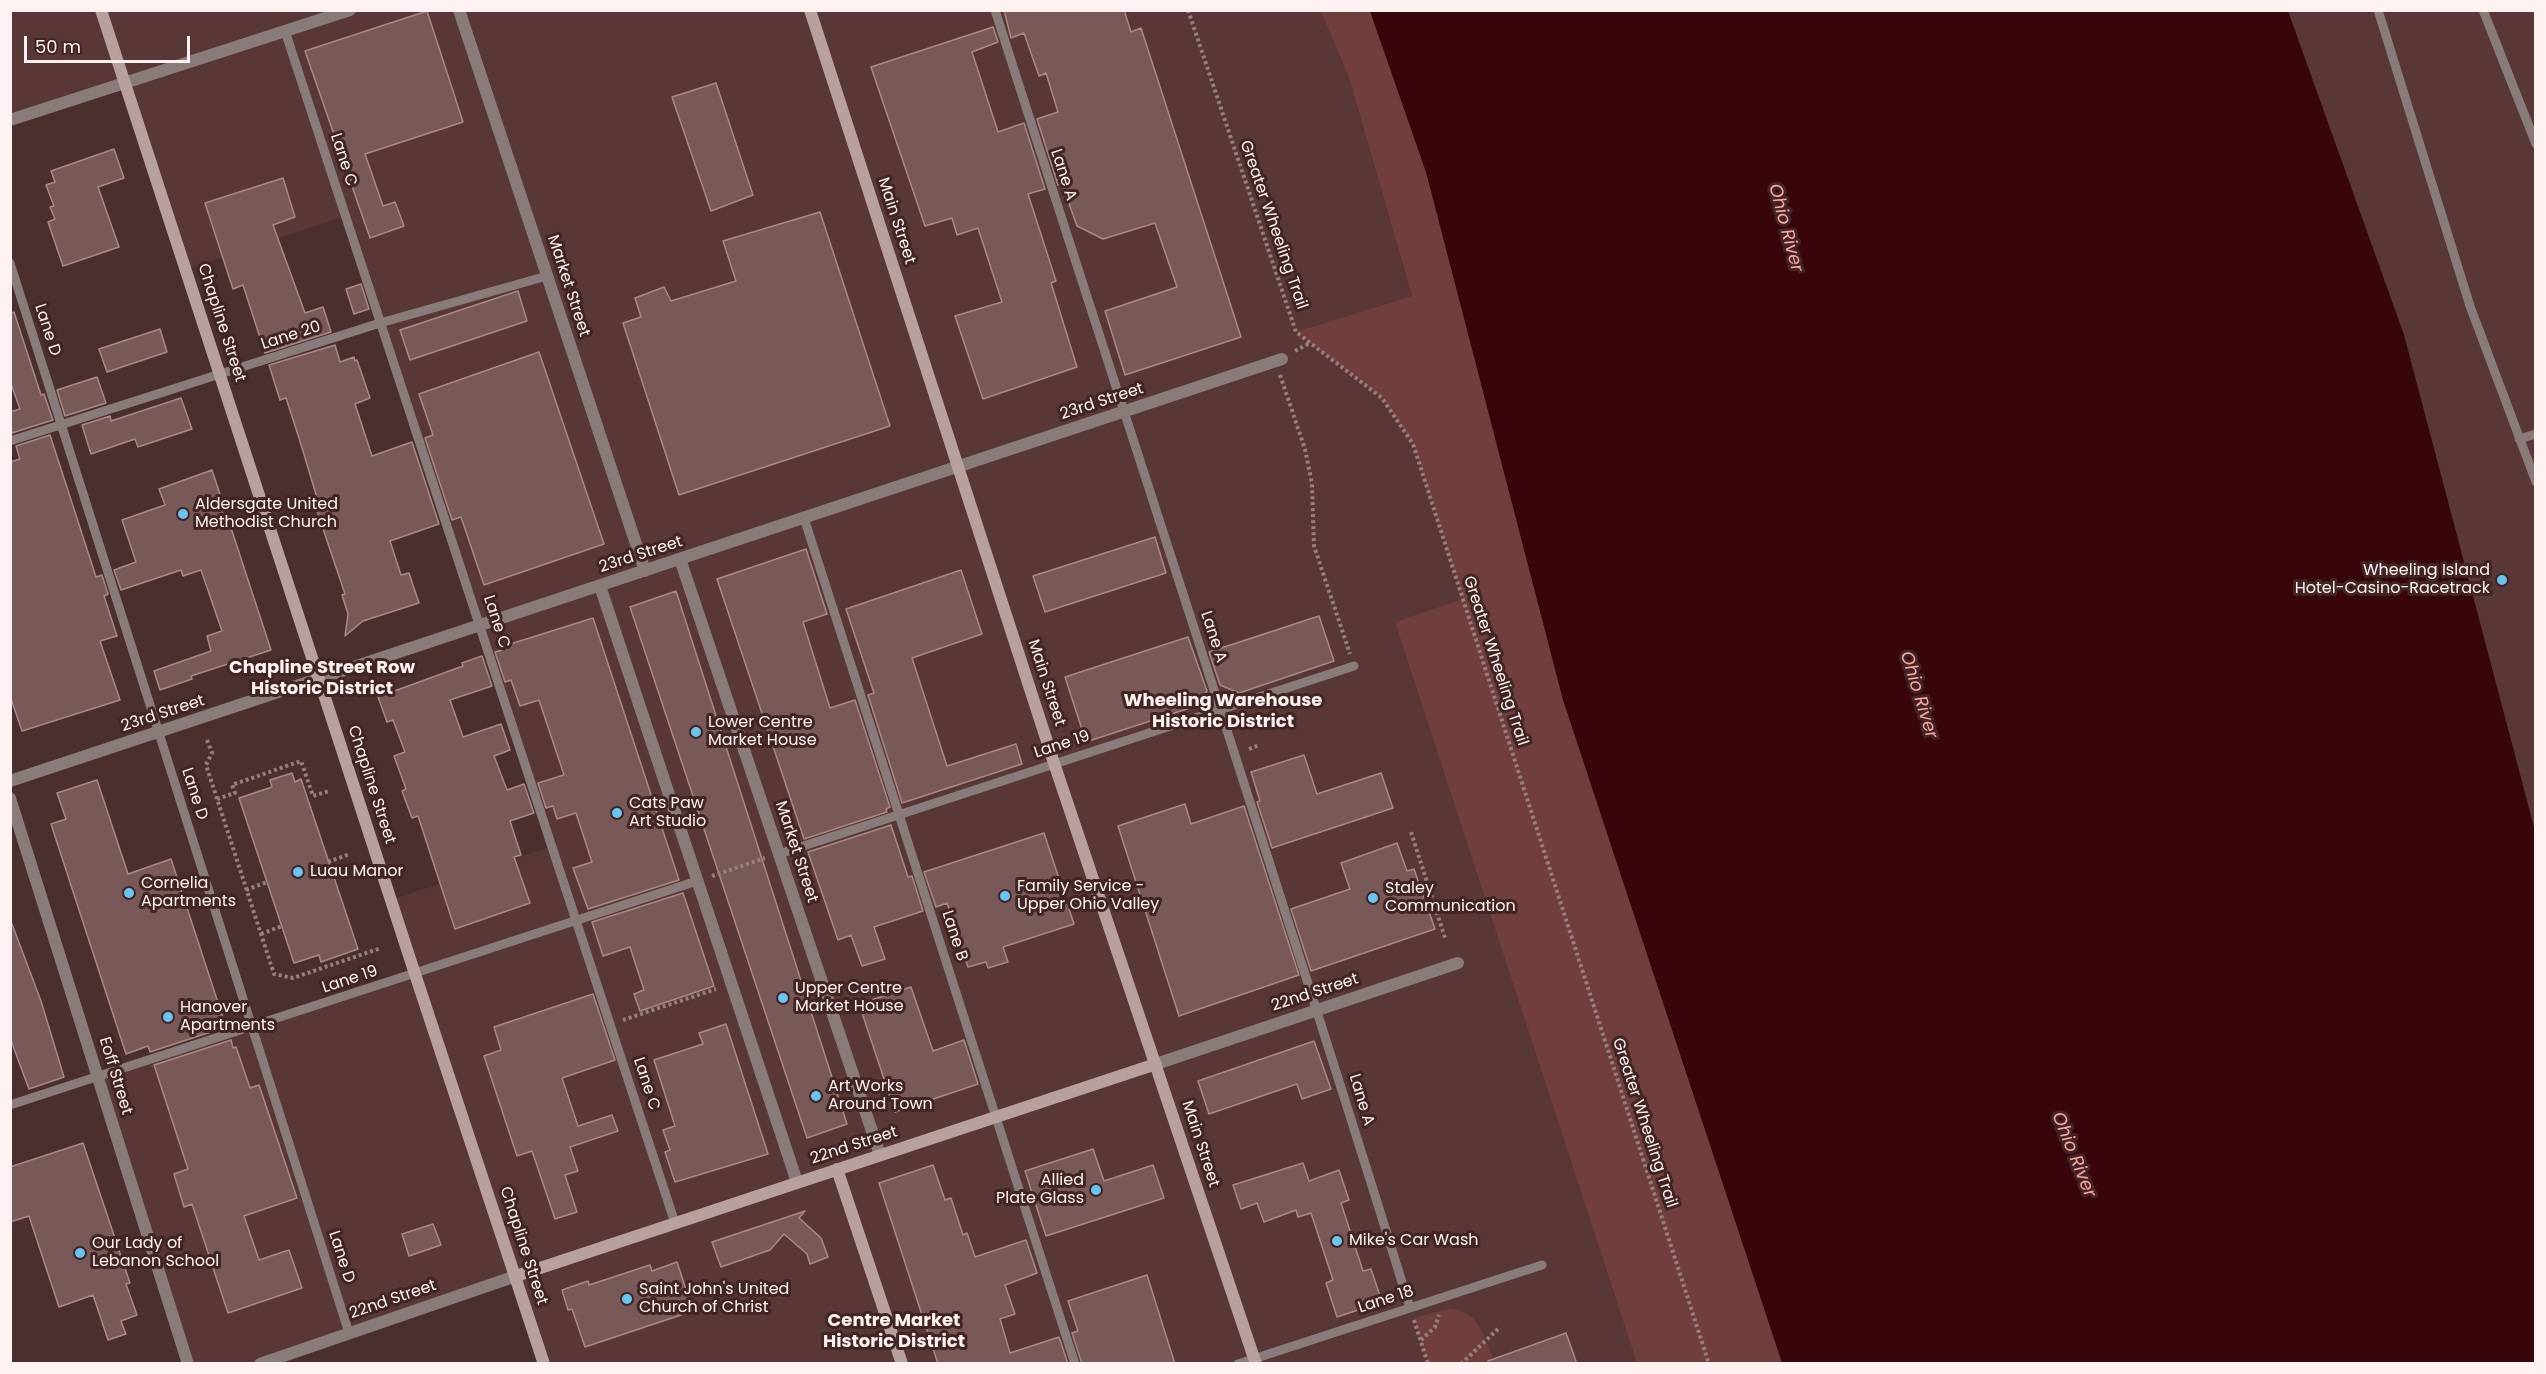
<!DOCTYPE html>
<style>
body{margin:0}
#map{position:relative;width:2546px;height:1374px;overflow:hidden;background:#4b2f2e;font-family:Poppins,sans-serif}
canvas{display:block}
.frame{position:absolute;inset:0;border:12px solid #fdf1f1;pointer-events:none}
.scale{position:absolute;left:24px;top:36px;width:166px;height:27px;box-sizing:border-box;border:3px solid #fdf1f1;border-top:0;padding-left:8px;font-size:18px;line-height:21px;white-space:nowrap;color:#fdf1f1;-webkit-text-stroke:4px #402524;paint-order:stroke}
</style>
<div id="map">
<canvas width="2546" height="1374"></canvas>
<div class="frame"></div>
<div class="scale">50 m</div>
</div>
<script>
const context = document.querySelector('canvas').getContext('2d');
context.lineJoin = 'round';
function fill(path, color) {
  context.fillStyle = color;
  context.fill(path, 'evenodd');
}
function stroke(path, color, width, dash) {
  context.strokeStyle = color;
  context.lineWidth = width;
  context.lineCap = dash ? 'butt' : 'round';
  context.setLineDash(dash || []);
  context.stroke(path);
}
function drawText(font, color, halo, rows, align = 'center') {
  context.font = font + ' Poppins,sans-serif';
  context.lineWidth = 6;
  context.setLineDash([]);
  context.textBaseline = 'middle';
  context.strokeStyle = halo;
  context.fillStyle = color;
  for (const [text, x, y, turn = 0] of rows) {
    context.save();
    context.translate(x, y);
    context.rotate((+turn || 0) * Math.PI / 180);
    context.textAlign = isNaN(turn) ? turn : align;
    if (halo) context.strokeText(text, 0, 0);
    context.fillText(text, 0, 0);
    context.restore();
  }
}
fill(new Path2D(`
 M11,11H1321L1349,78L1412,297L1297,332L1382,398L1413,444L1709,1363H544L516,1276L260,1363H188L99,1077L414,974L391,900L552,846L345,216L187,269L126,83L11,120Z
 M2288,11H2535V831L2404,335Z`), '#593736');
fill(new Path2D(`
 M1321,11H1370L1426,172L1782,1363H1637L1395,622L1463,599L1413,444L1382,398L1296,332L1412,296L1349,78Z
 M1449,1309C1478,1310 1484,1336 1493,1359L1480,1363H1428L1414,1318Z`), '#703e3c');
fill(new Path2D(`
 M1370,11H2288L2404,335L2535,831V1363H1782L1563,700L1426,172Z`), '#38060a');
const building = new Path2D(`
 M1004,10H1124L1131,32L1141,28L1241,337L1125,375L1105,311L1177,287L1155,223L1103,239L1077,226L1062,184L1058,185L1037,119L1058,112L1046,73L1039,76L1024,33L1011,38Z
 M427,11L463,122L365,154L383,206L395,202L404,226L370,238L305,51Z
 M993,27L998,42L972,52L998,132L1024,123L1045,189L1028,194L1056,281L1051,283L1077,367L983,399L955,316L1002,302L978,228L957,235L952,218L925,226L871,67Z
 M716,83L753,195L711,211L672,97Z
 M114,149L124,178L98,187L119,247L63,266L48,222L55,219L50,207L54,206L46,185L55,182L51,171Z
 M283,178L295,217L273,225L305,313L323,307L331,332L265,353L243,285L233,289L205,203Z
 M820,212L890,426L679,495L623,323L641,317L635,298L664,287L671,301L736,281L723,241Z
 M361,284L369,309L354,314L346,289Z
 M518,291L527,321L410,360L400,330Z
 M14,312L41,395L44,394L53,420L12,433L10,412L20,409L10,381V313Z
 M160,329L167,352L107,372L99,349Z
 M335,345L340,362L354,357L355,361L357,360L370,398L355,404L372,456L412,442L439,524L390,541L401,575L409,573L419,603L363,621L345,636L348,614L342,595L345,594L314,502L318,501L299,438L286,398L280,400L269,365Z
 M539,352L604,544L484,585L461,517L452,520L425,438L433,435L419,394Z
 M97,377L106,403L65,416L57,390Z
 M181,398L192,429L138,447L135,439L91,454L82,425L110,416L111,421Z
 M50,435L96,577L102,575L108,594L104,596L117,636L100,641L120,700L22,731L10,696V462L20,459L16,446Z
 M212,470L271,650L191,676L192,679L160,690L154,671L211,651L207,636L222,631L201,570L183,576L181,570L121,590L114,570L136,562L122,520L165,505L159,489Z
 M1155,537L1166,573L1045,612L1033,576Z
 M806,549L827,614L803,622L830,708L855,700L890,807L886,809L887,812L804,839L717,579Z
 M961,570L982,634L912,658L947,766L1016,744L1022,764L902,803L868,695L874,693L846,609Z
 M676,591L847,1124L807,1138L630,607Z
 M1319,616L1334,661L1239,693L1220,685L1209,652Z
 M593,618L679,880L588,909L573,868L592,862L576,813L557,819L553,806L546,808L538,783L564,775L539,700L520,706L511,680L505,682L495,652L502,650L501,647Z
 M1188,637L1207,691L1196,706L1086,742L1065,677Z
 M482,656L492,686L450,700L463,737L501,724L510,750L494,756L507,790L524,784L534,813L510,821L521,855L514,857L530,903L455,929L418,816L412,818L402,791L406,789L394,756L405,752L393,720L387,722L378,697L463,666L462,663Z
 M1304,755L1317,794L1381,773L1393,808L1272,848L1257,802L1260,801L1251,772Z
 M292,773L295,782L301,779L358,949L321,962L319,955L294,963L239,798L272,787L270,780Z
 M97,780L128,874L171,859L226,1027L150,1052L148,1046L126,1054L51,824L66,819L57,793Z
 M1185,804L1191,824L1244,806L1299,975L1179,1016L1118,826Z
 M891,825L908,877L912,876L923,911L874,927L885,959L862,966L851,935L838,940L808,852Z
 M1044,833L1074,924L1003,947L1008,962L988,968L986,962L968,967L947,903L936,907L924,872Z
 M1397,843L1407,871L1414,869L1435,929L1311,971L1291,909L1350,889L1341,863Z
 M683,893L714,986L640,1011L634,994L644,990L630,947L603,956L592,922Z
 M12,924L41,1001L64,1077L29,1089L10,1038V925Z
 M911,987L933,1051L964,1040L978,1084L895,1112L859,1004Z
 M593,994L615,1060L562,1078L578,1126L612,1115L618,1131L570,1147L578,1171L565,1175L577,1212L555,1219L532,1151L517,1156L484,1056L501,1050L494,1027Z
 M726,1024L768,1154L675,1182L665,1152L670,1150L663,1130L675,1126L654,1060L703,1044L699,1033Z
 M231,1040L233,1048L236,1047L250,1088L259,1085L297,1198L244,1216L259,1260L289,1250L302,1288L228,1313L192,1204L184,1207L174,1174L188,1169L154,1065Z
 M1314,1041L1331,1089L1302,1099L1297,1084L1209,1114L1198,1081Z
 M83,1143L130,1283L126,1284L137,1315L121,1321L126,1334L108,1340L93,1295L59,1307L29,1216L10,1222V1167Z
 M1093,1149L1104,1181L1153,1165L1164,1198L1046,1236L1025,1171Z
 M1303,1163L1309,1181L1339,1170L1349,1200L1341,1203L1363,1271L1371,1269L1382,1302L1337,1317L1326,1283L1333,1280L1311,1213L1298,1217L1296,1210L1264,1222L1257,1203L1241,1209L1233,1185Z
 M933,1165L945,1200L951,1198L963,1235L967,1233L975,1257L1026,1240L1037,1273L1005,1285L1015,1314L1000,1319L1010,1353L1059,1337L1068,1364H938L879,1183Z
 M805,1211L799,1218L821,1238L828,1257L810,1264L807,1254L784,1234L770,1250L721,1267L712,1242Z
 M433,1224L441,1245L409,1256L402,1234Z
 M677,1262L693,1311L585,1347L572,1309L568,1310L562,1290L588,1281L589,1285L650,1265L652,1271Z
 M1147,1275L1175,1364H1082L1072,1333L1078,1331L1068,1301Z
 M1566,1333L1577,1364H1488V1361Z`);
fill(building, '#785958');
stroke(building, '#a98886', 1.5);
stroke(new Path2D(`
 M1188,10L1296,332L1382,398L1413,444L1709,1364
 M1295,351L1310,343
 M1280,375L1305,449L1312,484L1314,546L1350,654
 M207,740L212,753L206,765L274,974L293,978L381,948
 M1249,749L1259,745
 M217,799L235,793L232,785L301,761L313,796L329,791
 M1411,832L1445,938
 M328,862L350,854
 M712,876L765,858
 M246,890L267,882
 M261,934L282,926
 M623,1020L716,989
 M1414,1320L1428,1364
 M1421,1340L1435,1327L1439,1315
 M1461,1364L1499,1328`), '#957f7f', 4, [3, 3]);
stroke(new Path2D(`
 M995,10C1133,443 1276,874 1410,1308
 M2378,10L2470,306L2536,482
 M2483,10L2536,144
 M285,31L675,1223
 M10,263L349,1333
 M2519,439L2536,434
 M10,441L380,323L547,276
 M804,518L1075,1364
 M779,854L1354,666
 M10,1105L697,881
 M1238,1364L1542,1265`), '#897b7a', 9);
stroke(new Path2D(`
 M459,10L645,571
 M10,120L350,10
 M680,559L880,1155
 M600,586L797,1182
 M10,781L1282,359
 M10,798L188,1364
 M1156,1064L1458,963
 M260,1364L516,1276`), '#897b7a', 12);
stroke(new Path2D(`
 M101,10L415,974L544,1364
 M810,10L1054,763L1256,1364
 M837,1169L902,1364
 M516,1276L1156,1064`), '#b7a09e', 12);
for (const [x, y, r, color] of [
 [183,514,6,"#68c4f0"],
 [2502,580,6,"#68c4f0"],
 [696,732,6,"#68c4f0"],
 [617,813,6,"#68c4f0"],
 [298,872,6,"#68c4f0"],
 [129,893,6,"#68c4f0"],
 [1005,896,6,"#68c4f0"],
 [1373,898,6,"#68c4f0"],
 [783,998,6,"#68c4f0"],
 [168,1017,6,"#68c4f0"],
 [816,1096,6,"#68c4f0"],
 [1096,1190,6,"#68c4f0"],
 [1337,1241,6,"#68c4f0"],
 [80,1253,6,"#68c4f0"],
 [627,1299,6,"#68c4f0"]
]) {
  const dot = new Path2D();
  dot.arc(x, y, r, 0, 2 * Math.PI);
  context.fillStyle = color;
  context.fill(dot);
  stroke(dot, '#402524', 2);
}
drawText('16px', '#fdf1f1', '#402524', [
 ["Lane C",343,160,72],
 ["Lane A",1063,175,72],
 ["Main Street",896,221,72],
 ["Greater Wheeling Trail",1273,225,71],
 ["Market Street",568,286,72],
 ["Chapline Street",221,323,72],
 ["Lane D",47,330,72],
 ["Lane 20",291,336,-18],
 ["23rd Street",1102,402,-18],
 ["23rd Street",641,555,-18],
 ["Lane C",496,622,72],
 ["Lane A",1213,637,72],
 ["Greater Wheeling Trail",1495,661,72],
 ["Main Street",1046,683,72],
 ["23rd Street",163,714,-18],
 ["Lane 19",1062,745,-18],
 ["Chapline Street",371,785,72],
 ["Lane D",194,794,72],
 ["Market Street",796,852,72],
 ["Lane B",954,936,72],
 ["Lane 19",350,980,-18],
 ["22nd Street",1315,993,-18],
 ["Eoff Street",115,1076,73],
 ["Lane C",646,1084,72],
 ["Lane A",1361,1100,73],
 ["Greater Wheeling Trail",1644,1123,72],
 ["Main Street",1200,1144,72],
 ["22nd Street",854,1146,-18],
 ["Chapline Street",523,1246,72],
 ["Lane D",341,1257,72],
 ["22nd Street",393,1300,-19],
 ["Lane 18",1386,1300,-18]
]);
drawText('16px', '#fdf1f1', '#402524', [
 ["Aldersgate United",195,505],
 ["Methodist Church",195,523],
 ["Wheeling Island",2490,571,"right"],
 ["Hotel-Casino-Racetrack",2490,589,"right"],
 ["Lower Centre",708,723],
 ["Market House",708,741],
 ["Cats Paw",629,804],
 ["Art Studio",629,822],
 ["Luau Manor",310,872],
 ["Cornelia",141,884],
 ["Apartments",141,902],
 ["Family Service -",1017,887],
 ["Upper Ohio Valley",1017,905],
 ["Staley",1385,889],
 ["Communication",1385,907],
 ["Upper Centre",795,989],
 ["Market House",795,1007],
 ["Hanover",180,1008],
 ["Apartments",180,1026],
 ["Art Works",828,1087],
 ["Around Town",828,1105],
 ["Allied",1084,1181,"right"],
 ["Plate Glass",1084,1199,"right"],
 ["Mike's Car Wash",1349,1241],
 ["Our Lady of",92,1244],
 ["Lebanon School",92,1262],
 ["Saint John's United",639,1290],
 ["Church of Christ",639,1308]
], 'left');
drawText('italic 18px', '#fea4a1', '#402524', [
 ["Ohio River",1785,228,75],
 ["Ohio River",1918,695,73],
 ["Ohio River",2073,1155,68]
]);
drawText('bold 18px', '#fdf1f1', '#402524', [
 ["Chapline Street Row",322,668],
 ["Historic District",322,689],
 ["Wheeling Warehouse",1223,701],
 ["Historic District",1223,722],
 ["Centre Market",894,1321],
 ["Historic District",894,1342]
]);
</script>
